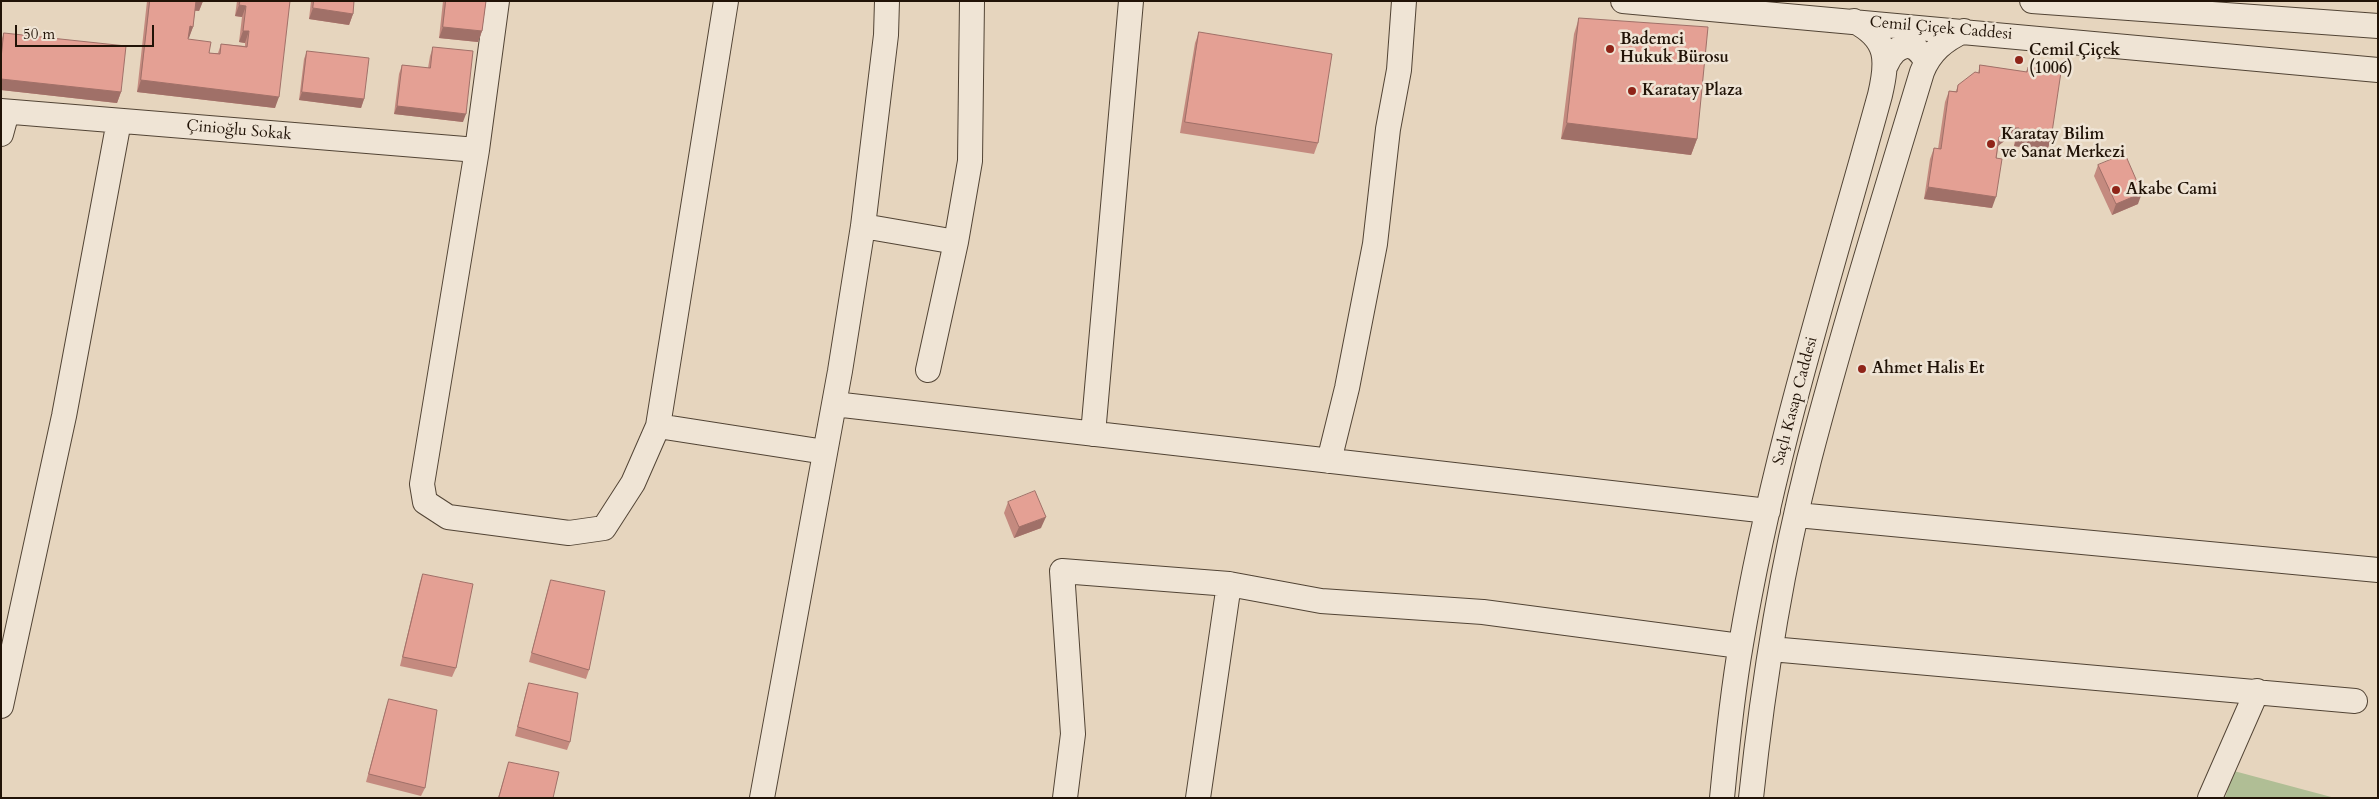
<!DOCTYPE html>
<meta charset="utf-8">
<style>
body{margin:0}
#map{position:relative;width:2379px;height:799px;overflow:hidden;background:#e6d5be;font-family:Cardo,serif}
canvas{display:block}
.frame{position:absolute;inset:0;border:2px solid #211307;pointer-events:none}
.scale{position:absolute;left:15px;top:25px;width:139px;height:22px;box-sizing:border-box;border:2px solid #211307;border-top:0;padding-left:6px;font-size:15px;line-height:18px;white-space:nowrap;color:#211307;-webkit-text-stroke:4px #efe4d5;paint-order:stroke}
</style>
<div id="map">
<canvas width="2379" height="799"></canvas>
<div class="frame"></div>
<div class="scale">50 m</div>
</div>
<script>
const context = document.querySelector('canvas').getContext('2d');
context.lineJoin = 'round';
function fill(path, color) {
  context.fillStyle = color;
  context.fill(path, 'evenodd');
}
function stroke(path, color, width, dash) {
  context.strokeStyle = color;
  context.lineWidth = width;
  context.lineCap = dash ? 'butt' : 'round';
  context.setLineDash(dash || []);
  context.stroke(path);
}
function drawText(font, color, halo, rows, align = 'center') {
  context.font = font + ' Cardo,serif';
  context.lineWidth = 5;
  context.setLineDash([]);
  context.textBaseline = 'middle';
  context.strokeStyle = halo;
  context.fillStyle = color;
  for (const [text, x, y, turn = 0] of rows) {
    context.save();
    context.translate(x, y);
    context.rotate((+turn || 0) * Math.PI / 180);
    context.textAlign = isNaN(turn) ? turn : align;
    if (halo) context.strokeText(text, 0, 0);
    context.fillText(text, 0, 0);
    context.restore();
  }
}
fill(new Path2D(`
 M2234,771L2335,798H2225Z`), '#b0be95');
const minor = new Path2D(`
 M497,1L477,150L422,484L425,502L448,517L569,533L604,528L633,483L658,426L726,1
 M1623,1L2378,70
 M2032,1L2378,26
 M1886,65C1895,43 1915,38 1926,62
 M1,111L477,150
 M1,134L7,112
 M863,226L956,242
 M928,370L956,242L970,161L972,1
 M834,404L1768,511
 M658,426L825,452
 M1093,434L1131,1
 M1329,461L1347,388L1375,244L1388,129L1399,70L1404,1
 M1797,515L2378,570
 M1771,649L2355,701
 M1,706L64,416L119,121
 M762,798L840,371L863,226L886,35L887,1
 M1065,798L1073,734L1062,571L1229,584L1321,601L1483,612L1740,646
 M1198,798L1229,584
 M1722,798C1727,746 1732,695 1741,644C1772,458 1830,277 1880,95C1888,61 1889,39 1854,21
 M1751,798C1763,684 1781,570 1809,460C1843,330 1883,201 1922,72C1930,52 1944,40 1964,31
 M2210,798L2257,691`);
stroke(minor, '#524435', 26);
stroke(minor, '#efe4d5', 24);
fill(new Path2D(`
 M147,1H203L199,11H195L193,27L188,39L209,53H218L221,44L245,46V43L239,42L242,17L235,16L237,1H290L275,108L137,92Z
 M311,1H354L353,14L349,25L309,19Z
 M443,1H486L482,31L478,42L439,38Z
 M1579,18L1697,139L1691,155L1561,139L1574,34Z
 M1199,32L1318,143L1314,154L1180,133L1195,43Z
 M4,33L121,92L117,103L1,90V41Z
 M433,47L463,122L394,114L399,74L402,65L428,68L430,56Z
 M307,51L364,99L361,108L299,100L304,59Z
 M1980,65L2026,72L2028,67L2051,139L2047,151L2014,146L2015,140L2007,139L1998,146L1992,208L1924,199L1930,159L1934,148L1938,149L1945,102L1949,91H1956L1958,85L1978,73Z
 M2098,165L2138,204L2112,215L2094,176Z
 M1008,502L1041,528L1014,538L1004,513Z
 M423,574L456,668L452,677L400,666L420,582Z
 M551,580L589,670L586,679L529,662L548,589Z
 M529,683L570,742L567,750L515,736L526,692Z
 M389,699L425,788L421,796L366,782L386,708Z
 M509,762L553,798H498Z`), '#c48a7f');
fill(new Path2D(`
 M196,1H203L199,11L192,10Z
 M239,5L246,6L242,17L235,16Z
 M313,8L353,14L349,25L309,19Z
 M190,26L193,27L189,38H185Z
 M443,27L482,31L478,42L439,38Z
 M243,31H249L245,43L239,42Z
 M1,79L121,92L117,103L1,90Z
 M141,80L279,97L275,108L137,92Z
 M302,92L364,99L361,108L299,100Z
 M397,106L466,114L463,122L394,114Z
 M1567,123L1697,139L1691,155L1561,139Z
 M2011,128H2019L2015,140L2007,139L1995,148L1999,137Z
 M2018,135L2051,139L2047,151L2014,146Z
 M1928,187L1996,197L1992,208L1924,199Z
 M2142,193L2138,204L2112,215L2116,204Z
 M1046,517L1041,528L1014,538L1019,527Z`), '#a07068');
const building = new Path2D(`
 M150,1H196L193,27L190,26L188,39L211,42L209,53L220,54L221,44L247,47L249,31H243L246,6L239,5L240,1H290L279,97L141,80Z
 M314,1H354L353,14L313,8Z
 M446,1H486L482,31L443,27Z
 M1579,18L1708,27L1697,139L1567,123Z
 M1199,32L1332,54L1318,143L1185,122Z
 M4,33L126,46L121,92L1,79V59Z
 M433,47L473,51L466,114L397,106L402,65L430,68Z
 M307,51L369,58L364,99L302,92Z
 M1980,65L2027,72L2028,67L2061,72L2051,139L2018,135L2019,128H2011L1999,137L1996,158L2002,159L1996,197L1928,187L1934,148L1941,149L1949,91L1957,92L1958,85L1975,72L1979,73Z
 M2125,154L2142,193L2116,204L2098,165Z
 M1035,491L1046,517L1019,527L1008,502Z
 M423,574L473,584L456,668L403,657Z
 M551,580L605,591L589,670L532,653Z
 M529,683L578,693L570,742L518,727Z
 M389,699L437,710L425,788L369,774Z
 M509,762L559,772L553,798H499Z`);
fill(building, '#e4a094');
stroke(building, '#a07068', 1);
for (const [x, y, r, color] of [
 [1610,49,5,"#8f2418"],
 [2019,60,5,"#8f2418"],
 [1632,91,5,"#8f2418"],
 [1991,144,5,"#8f2418"],
 [2116,190,5,"#8f2418"],
 [1862,369,5,"#8f2418"]
]) {
  const dot = new Path2D();
  dot.arc(x, y, r, 0, 2 * Math.PI);
  context.fillStyle = color;
  context.fill(dot);
  stroke(dot, '#efe4d5', 2);
}
drawText('16px', '#211307', '#efe4d5', [
 ["Cemil Çiçek Caddesi",1941,29,5],
 ["Çinioğlu Sokak",239,131,5],
 ["Saçlı Kasap Caddesi",1796,401,-75]
]);
drawText('bold 16px', '#211307', '#efe4d5', [
 ["Bademci",1620,40],
 ["Hukuk Bürosu",1620,58],
 ["Cemil Çiçek",2029,51],
 ["(1006)",2029,69],
 ["Karatay Plaza",1642,91],
 ["Karatay Bilim",2001,135],
 ["ve Sanat Merkezi",2001,153],
 ["Akabe Cami",2126,190],
 ["Ahmet Halis Et",1872,369]
], 'left');
</script>
